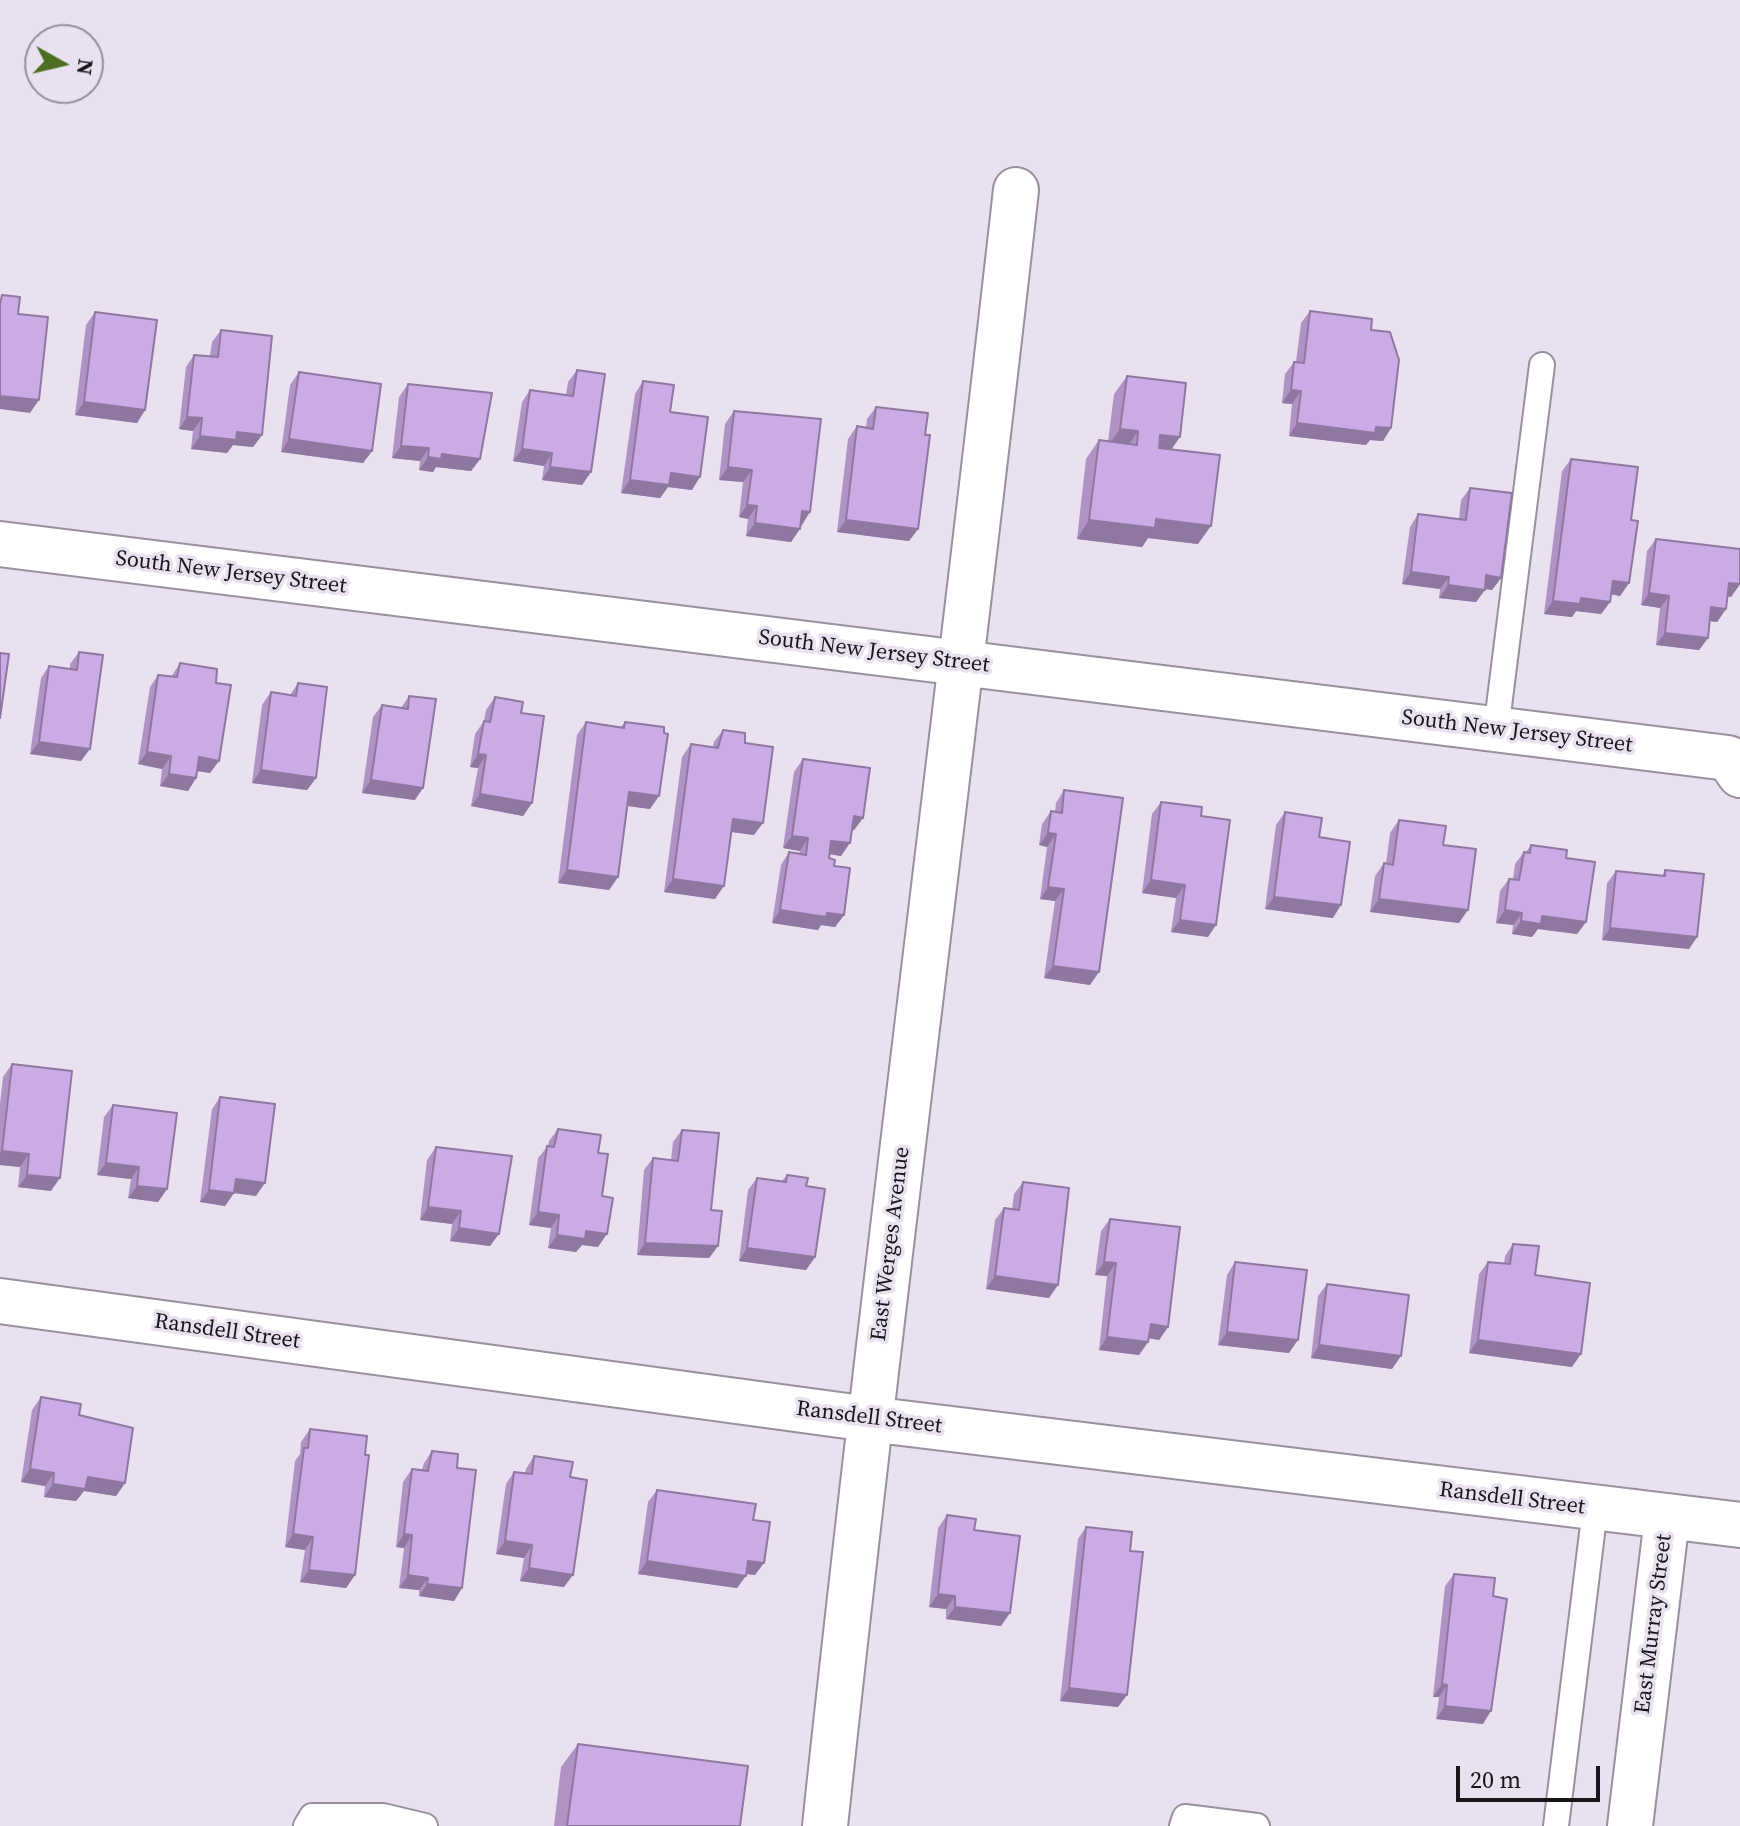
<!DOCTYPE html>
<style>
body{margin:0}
#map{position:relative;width:1740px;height:1826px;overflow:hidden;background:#e9e1f0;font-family:"Source Serif 4",serif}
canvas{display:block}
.north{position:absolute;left:24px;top:24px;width:80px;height:80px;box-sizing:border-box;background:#e9e1f0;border:2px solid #958f9a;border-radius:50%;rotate:98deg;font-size:22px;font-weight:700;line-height:32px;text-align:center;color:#17151a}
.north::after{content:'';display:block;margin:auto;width:28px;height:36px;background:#4e6e24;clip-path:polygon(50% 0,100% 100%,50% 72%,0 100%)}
.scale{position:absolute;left:1456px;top:1766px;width:144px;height:36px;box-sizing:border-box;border:4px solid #17151a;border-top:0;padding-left:10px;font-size:24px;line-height:28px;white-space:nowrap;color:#17151a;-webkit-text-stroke:6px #e9e1f0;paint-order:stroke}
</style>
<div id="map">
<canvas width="1740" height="1826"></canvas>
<div class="north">N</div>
<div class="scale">20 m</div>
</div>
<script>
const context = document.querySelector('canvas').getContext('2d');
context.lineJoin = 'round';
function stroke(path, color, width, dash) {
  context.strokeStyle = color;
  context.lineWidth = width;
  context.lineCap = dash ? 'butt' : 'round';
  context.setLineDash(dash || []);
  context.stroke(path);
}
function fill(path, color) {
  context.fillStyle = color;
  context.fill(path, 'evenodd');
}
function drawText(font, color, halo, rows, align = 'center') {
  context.font = font + ' "Source Serif 4",serif';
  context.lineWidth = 7;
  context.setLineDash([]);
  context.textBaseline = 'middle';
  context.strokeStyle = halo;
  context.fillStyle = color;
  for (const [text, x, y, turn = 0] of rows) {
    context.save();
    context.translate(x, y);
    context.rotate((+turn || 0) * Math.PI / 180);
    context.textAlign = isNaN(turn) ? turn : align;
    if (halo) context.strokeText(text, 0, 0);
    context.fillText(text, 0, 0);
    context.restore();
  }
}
const service = new Path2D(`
 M1496,730L1542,365
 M306,1826L312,1816H383L425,1826
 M1182,1826L1185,1817L1257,1826
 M1556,1826L1595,1509`);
const minor = new Path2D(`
 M0,544L1728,758L1740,775
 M0,1301L869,1419L1740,1525
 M825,1826C883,1280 955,736 1016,190
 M1630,1826L1667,1518`);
stroke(service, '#98909e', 28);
stroke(minor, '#98909e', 48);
stroke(service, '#fff', 24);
stroke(minor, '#fff', 44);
fill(new Path2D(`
 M1310,311L1371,330L1391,428L1383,441L1370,440L1366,445L1289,436L1292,404L1282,403L1285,374L1294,362H1296L1301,323Z
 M95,312L145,410L137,423L75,415L86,325Z
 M221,330L262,435L253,447L233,445L227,453L191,449L193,431L179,429L186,367L194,355L210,356L212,342Z
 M577,370L591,472L582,485L542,480L544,466L513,461L522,402L530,390L566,395L568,382Z
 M299,372L372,451L363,463L281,452L290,385Z
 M1127,376L1171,449L1198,544L1148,538L1142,547L1077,539L1086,459L1099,440L1108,442L1114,394Z
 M643,381L670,412L692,490L668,487L660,498L621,493L635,394Z
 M408,384L480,459L471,471L436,467L433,472L419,470L420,461L392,458L399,397Z
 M876,407L925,435L918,529L909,541L837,532L848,439L857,426L866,428L867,419Z
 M734,411L802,525L791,542L746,536L748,519L739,517L743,482L719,480L725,424Z
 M1571,459L1631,520L1629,583L1620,596L1611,594L1610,602L1601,614L1576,611L1572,617L1544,614L1562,471Z
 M1470,488L1501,578L1492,590L1485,589L1476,602L1439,598L1440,589L1402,584L1410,527L1418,514L1459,519L1461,500Z
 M1656,539L1740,584L1731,597L1727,596L1726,609L1717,622L1710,621L1708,638L1699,650L1656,645L1660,608L1641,605L1647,551Z
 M79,652L81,761L30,754L41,678L49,666L70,669V664Z
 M180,663L216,683L210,773L197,771L196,778L188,791L160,786L162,769L138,764L150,687L158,675L171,677Z
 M298,683L316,778L307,790L252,783L262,705L271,692L290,695Z
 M409,696L415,800L362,793L373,717L382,705L401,708Z
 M495,697L521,713L532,803L523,816L471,806L478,768L470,767L475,734L484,721L486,710Z
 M586,722L621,727L625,722L650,809L628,806L618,877L609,890L558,883L577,735Z
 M723,730L745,743L754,835L731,832L715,899L664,892L682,757L691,744L713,747L714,742Z
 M803,759L863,818L854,830H852L841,856L830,854L829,858L834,866L844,915L835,927L821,925L818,930L772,923L781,865L789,852L799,854L800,851L783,848L794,772Z
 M1064,790L1090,985L1044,978L1055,901L1040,899L1047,847L1039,845L1042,824L1051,811L1055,812L1056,803Z
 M1161,802L1201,816L1208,937L1171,932L1176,898L1142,893L1152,814Z
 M1285,812L1319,837L1333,918L1265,909L1276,825Z
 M1399,820L1443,845L1459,923L1370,912L1375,876L1384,863L1386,864L1390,833Z
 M1531,845L1566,858L1586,922L1577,934L1538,929L1532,937L1512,934L1513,925L1496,923L1500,891L1509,879H1513L1515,864L1524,852H1526Z
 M1665,870L1697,937L1689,949L1602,940L1607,883L1616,871L1662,876Z
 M12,1064L51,1191L18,1187L20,1167L0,1165V1104L3,1077Z
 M220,1097L256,1196L234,1193L225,1206L200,1202L212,1109Z
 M113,1105L167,1189L158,1202L128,1198L131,1179L97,1175L104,1117Z
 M558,1129L598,1153L602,1196L598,1247L582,1245L576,1252L548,1248L551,1228L529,1225L538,1158L548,1146L549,1141Z
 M682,1130L711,1210L718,1246L709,1258L637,1255L644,1170L653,1158L671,1160L673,1142Z
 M436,1147L490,1246L450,1241L452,1224L420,1220L427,1160Z
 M787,1175L806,1186L815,1257L806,1270L739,1261L748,1190L757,1178L782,1181Z
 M1023,1182L1049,1298L986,1289L995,1220L1004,1208L1012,1209L1014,1194Z
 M1110,1219L1168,1327L1159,1340L1149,1338L1148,1342L1139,1355L1099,1350L1107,1276L1095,1275L1101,1231Z
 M1513,1244L1535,1275L1572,1367L1469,1353L1479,1274L1488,1262L1504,1264L1505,1256Z
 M1235,1262L1289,1353L1218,1345L1227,1275Z
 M1327,1284L1392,1369L1311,1358L1318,1296Z
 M41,1397L79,1415L125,1483L116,1496L84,1491L76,1501L44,1497L45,1486L21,1482L32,1410Z
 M310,1429L365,1455L355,1575L346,1588L300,1582L305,1550L285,1547L295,1461L300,1454L301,1442Z
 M432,1451L457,1468L462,1588L454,1601L419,1596V1590L399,1588L404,1548L396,1547L403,1482L412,1469L422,1470L424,1463Z
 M534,1456L570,1477L564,1587L520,1581L524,1558L496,1554L506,1484L514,1472L525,1473L526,1469Z
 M657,1490L753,1520L755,1575L746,1574L737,1588L638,1574L648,1502Z
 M947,1515L974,1530L1001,1626L946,1619V1609L929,1607L938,1528Z
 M1086,1527L1118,1707L1060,1701L1078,1539Z
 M1454,1574L1493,1596L1483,1724L1436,1719L1439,1697H1433L1445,1586Z
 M578,1744L740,1826H554L561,1767Z`), '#af93c5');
fill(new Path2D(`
 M1291,390L1301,391L1292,404L1282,403Z
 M0,396L39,400L30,413L0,409Z
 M84,402L145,410L137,423L75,415Z
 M187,417L202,418L193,431L179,429Z
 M1297,423L1376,427L1391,428L1383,441L1370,440L1366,445L1289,436Z
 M1120,429L1138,431L1126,449L1107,447Z
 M237,432L262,435L253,447L233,445L227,453L191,449L200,436Z
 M1160,435L1180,437L1167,456L1148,454Z
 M289,439L372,451L363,463L281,452Z
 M401,446L429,448L420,461L392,458Z
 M522,449L552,453L544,466L513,461Z
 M442,454L480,459L471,471L436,467L433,472L419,470L428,457Z
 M550,467L591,472L582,485L542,480Z
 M728,467L752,470L743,482L719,480Z
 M671,473L700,477L692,490L668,487L660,498L621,493L630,480Z
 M747,505L757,506L748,519L739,517Z
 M802,511L810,512L802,525L794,524Z
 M1156,519L1211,526L1198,544L1148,538L1142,547L1077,539L1089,520Z
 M846,520L918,529L909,541L837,532Z
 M755,523L800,529L791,542L746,536Z
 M1411,572L1449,577L1440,589L1402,584Z
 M1486,575L1501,578L1492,590L1477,588Z
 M1613,581L1629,583L1620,596L1604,593Z
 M1729,583L1740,584L1731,597L1721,595Z
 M1448,585L1485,590L1476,602L1439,598Z
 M1649,593L1669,596L1660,608L1641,605Z
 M1581,598L1610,602L1601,614L1576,611L1572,617L1544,614L1553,601Z
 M1711,607L1726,609L1717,622L1703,620Z
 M1665,633L1708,638L1699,650L1656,645Z
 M39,742L90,749L81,761L30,754Z
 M147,752L171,756L162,769L138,764Z
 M478,754L486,755L478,768L470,767Z
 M199,757L219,761L210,773L191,770Z
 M261,770L316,778L307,790L252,783Z
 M169,774L196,778L188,791L160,786Z
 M371,780L423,788L415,800L362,793Z
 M629,792L659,796L650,809L621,805Z
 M480,794L532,803L523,816L471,806Z
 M854,816L863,818L854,830L845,829Z
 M733,819L763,823L754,835L725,831Z
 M1048,833L1056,834L1047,847L1039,845Z
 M792,836L808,838L800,851L783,848Z
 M831,841L850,843L841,856L823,853Z
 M567,870L618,877L609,890L558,883Z
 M673,879L724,886L715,899L664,892Z
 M1151,880L1185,885L1176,898L1142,893Z
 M1048,887L1064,889L1055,901L1040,899Z
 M1274,897L1341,905L1333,918L1265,909Z
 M1379,899L1468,910L1459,923L1370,912Z
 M780,910L827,913L844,915L835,927L821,925L818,930L772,923Z
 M1505,910L1522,913L1513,925L1496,923Z
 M1542,916L1586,922L1577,934L1538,929L1532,937L1512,934L1521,921Z
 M1180,920L1216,925L1208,937L1171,932Z
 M1610,928L1697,937L1689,949L1602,940Z
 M1053,966L1099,972L1090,985L1044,978Z
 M2,1151L29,1154L20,1167L0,1165V1153Z
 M106,1163L139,1167L131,1179L97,1175Z
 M27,1175L60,1178L51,1191L18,1187Z
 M236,1179L265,1183L256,1196L227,1192Z
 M137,1186L167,1189L158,1202L128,1198Z
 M209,1190L234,1193L225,1206L200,1202Z
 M428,1207L461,1211L452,1224L420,1220Z
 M538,1212L559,1215L551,1228L529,1225Z
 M459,1228L499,1234L490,1246L450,1241Z
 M586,1231L607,1234L598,1247L582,1245L576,1252L548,1248L557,1235Z
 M645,1243L718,1246L709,1258L637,1255Z
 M747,1248L815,1257L806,1270L739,1261Z
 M1104,1262L1116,1263L1107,1276L1095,1275Z
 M995,1276L1058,1285L1049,1298L986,1289Z
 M1151,1324L1168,1327L1159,1340L1142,1337Z
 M1227,1332L1298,1340L1289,1353L1218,1345Z
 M1107,1337L1148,1342L1139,1355L1099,1350Z
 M1478,1340L1581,1354L1572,1367L1469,1353Z
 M1319,1345L1401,1356L1392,1369L1311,1358Z
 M30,1469L54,1473L45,1486L21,1482Z
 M88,1477L125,1483L116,1496L84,1491L76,1501L44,1497L53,1484Z
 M293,1534L313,1537L305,1550L285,1547Z
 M404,1534L412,1535L404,1548L396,1547Z
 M505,1541L532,1545L524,1558L496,1554Z
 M647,1561L746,1576L737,1588L638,1574Z
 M748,1561L764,1563L755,1575L739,1573Z
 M529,1568L573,1575L564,1587L520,1581Z
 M309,1570L355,1575L346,1588L300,1582Z
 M408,1575L428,1578L419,1590L399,1588Z
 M427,1584L462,1588L454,1601L419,1596Z
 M938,1594L955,1596L946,1609L929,1607Z
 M955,1607L1010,1613L1001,1626L946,1619Z
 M1442,1684L1447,1685L1439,1697H1433Z
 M1069,1688L1127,1695L1118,1707L1060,1701Z
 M1445,1706L1491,1711L1483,1724L1436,1719Z`), '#8e78a0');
const building = new Path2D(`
 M2,295L20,297L18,314L48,317L39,400L0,396V304Z
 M1310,311L1372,319L1371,330L1390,332L1399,360L1391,428L1376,427L1375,433L1297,423L1301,391L1291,390L1294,362L1304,363Z
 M95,312L157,320L145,410L84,402Z
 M221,330L272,336L262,435L237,432L236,440L200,436L202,418L187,417L194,355L218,357Z
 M577,370L605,374L591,472L550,467L552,453L522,449L530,390L573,396Z
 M299,372L381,384L372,451L289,439Z
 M1127,376L1186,383L1180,437L1160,435L1159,448L1220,455L1211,526L1156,519L1155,528L1089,520L1099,440L1137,445L1138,431L1120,429Z
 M643,381L674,385L670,412L708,417L700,477L671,473L669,485L630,480Z
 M408,384L492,393L480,459L442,454L441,459L428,457L429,448L401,446Z
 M876,407L928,413L925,435H930L918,529L846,520L857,426L873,429Z
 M734,411L821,419L810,512L802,511L800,529L755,523L757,506L747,505L752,470L728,467Z
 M1571,459L1638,467L1631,520L1638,521L1629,583L1613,581L1610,602L1581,598L1580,604L1553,601Z
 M1470,488L1512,493L1501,578L1486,575L1485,590L1448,585L1449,577L1411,572L1418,514L1466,520Z
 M1656,539L1740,549V584L1729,583L1726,609L1711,607L1708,638L1665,633L1669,596L1649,593Z
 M79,652L103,655L90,749L39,742L49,666L77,670Z
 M0,653L9,654L0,718Z
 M180,663L217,669L216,683L231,685L219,761L199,757L196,778L169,774L171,756L147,752L158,675L177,677Z
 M298,683L327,687L316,778L261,770L271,692L296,696Z
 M409,696L436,699L423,788L371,780L382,705L408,709Z
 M495,697L523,702L521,713L544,716L532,803L480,794L486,755L478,754L484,721L490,722Z
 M586,722L624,728L625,722L664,727V733L668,734L659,796L629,792L618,877L567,870Z
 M723,730L745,733V743L773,747L763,823L733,819L724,886L673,879L691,744L718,748Z
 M803,759L870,768L863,818L854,816L850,843L831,841L829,858L835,860L834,866L850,868L844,915L827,913L826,917L780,910L789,852L806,855L808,838L792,836Z
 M1064,790L1123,798L1099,972L1053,966L1064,889L1048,887L1056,834L1048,833L1051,811L1062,813Z
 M1161,802L1202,807L1201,816L1230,820L1216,925L1180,920L1185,885L1151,880Z
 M1285,812L1322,818L1319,837L1350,842L1341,905L1274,897Z
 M1399,820L1446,826L1443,845L1476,849L1468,910L1379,899L1384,863L1393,865Z
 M1531,845L1567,850L1566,858L1595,862L1586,922L1542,916L1541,924L1521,921L1522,913L1505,910L1509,879L1519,880L1524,852L1530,853Z
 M1665,870L1704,874L1697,937L1610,928L1616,871L1665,876Z
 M12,1064L72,1071L60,1178L27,1175L29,1154L2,1151Z
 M220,1097L275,1104L265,1183L236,1179L234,1193L209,1190Z
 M113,1105L177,1113L167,1189L137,1186L139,1167L106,1163Z
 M558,1129L601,1135L598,1153L608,1154L602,1196L613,1198L607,1234L586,1231L585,1239L557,1235L559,1215L538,1212L547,1146L554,1147Z
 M682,1130L719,1133L711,1210L722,1211L718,1246L645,1243L653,1158L678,1161Z
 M436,1147L512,1156L499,1234L459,1228L461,1211L428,1207Z
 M787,1175L808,1178L806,1186L825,1189L815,1257L747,1248L757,1178L786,1182Z
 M1023,1182L1069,1188L1058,1285L995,1276L1004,1208L1019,1210Z
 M1110,1219L1180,1227L1168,1327L1151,1324L1148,1342L1107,1337L1116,1263L1104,1262Z
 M1513,1244L1539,1246L1535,1275L1590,1283L1581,1354L1478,1340L1488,1262L1510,1264Z
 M1235,1262L1307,1270L1298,1340L1227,1332Z
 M1327,1284L1409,1295L1401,1356L1319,1345Z
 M41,1397L81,1404L79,1415L133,1428L125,1483L88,1477L85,1489L53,1484L54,1473L30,1469Z
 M310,1429L367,1436L365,1455H369L355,1575L309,1570L313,1537L293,1534L304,1448H308Z
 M432,1451L458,1454L457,1468L476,1470L462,1588L427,1584L428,1578L408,1575L412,1535L404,1534L412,1469L428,1471Z
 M534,1456L573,1462L570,1477L587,1480L573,1575L529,1568L532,1545L505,1541L514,1472L532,1474Z
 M657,1490L756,1504L753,1520L770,1522L764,1563L748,1561L746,1576L647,1561Z
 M947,1515L976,1519L974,1530L1020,1536L1010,1613L955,1607V1596L938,1594Z
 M1086,1527L1132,1532L1130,1551L1143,1552L1127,1695L1069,1688Z
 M1454,1574L1495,1578L1493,1596L1507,1599L1491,1711L1445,1706L1447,1685L1442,1684Z
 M578,1744L748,1766L740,1826H567Z`);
fill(building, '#cbabe5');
stroke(building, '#8e78a0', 2);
drawText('22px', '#17151a', '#e9e1f0', [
 ["South New Jersey Street",231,573,7],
 ["South New Jersey Street",874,652,7],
 ["South New Jersey Street",1517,732,7],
 ["East Werges Avenue",891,1244,-83],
 ["Ransdell Street",227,1332,8],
 ["Ransdell Street",869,1418,7],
 ["Ransdell Street",1512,1499,7],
 ["East Murray Street",1654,1624,-83]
]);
</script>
